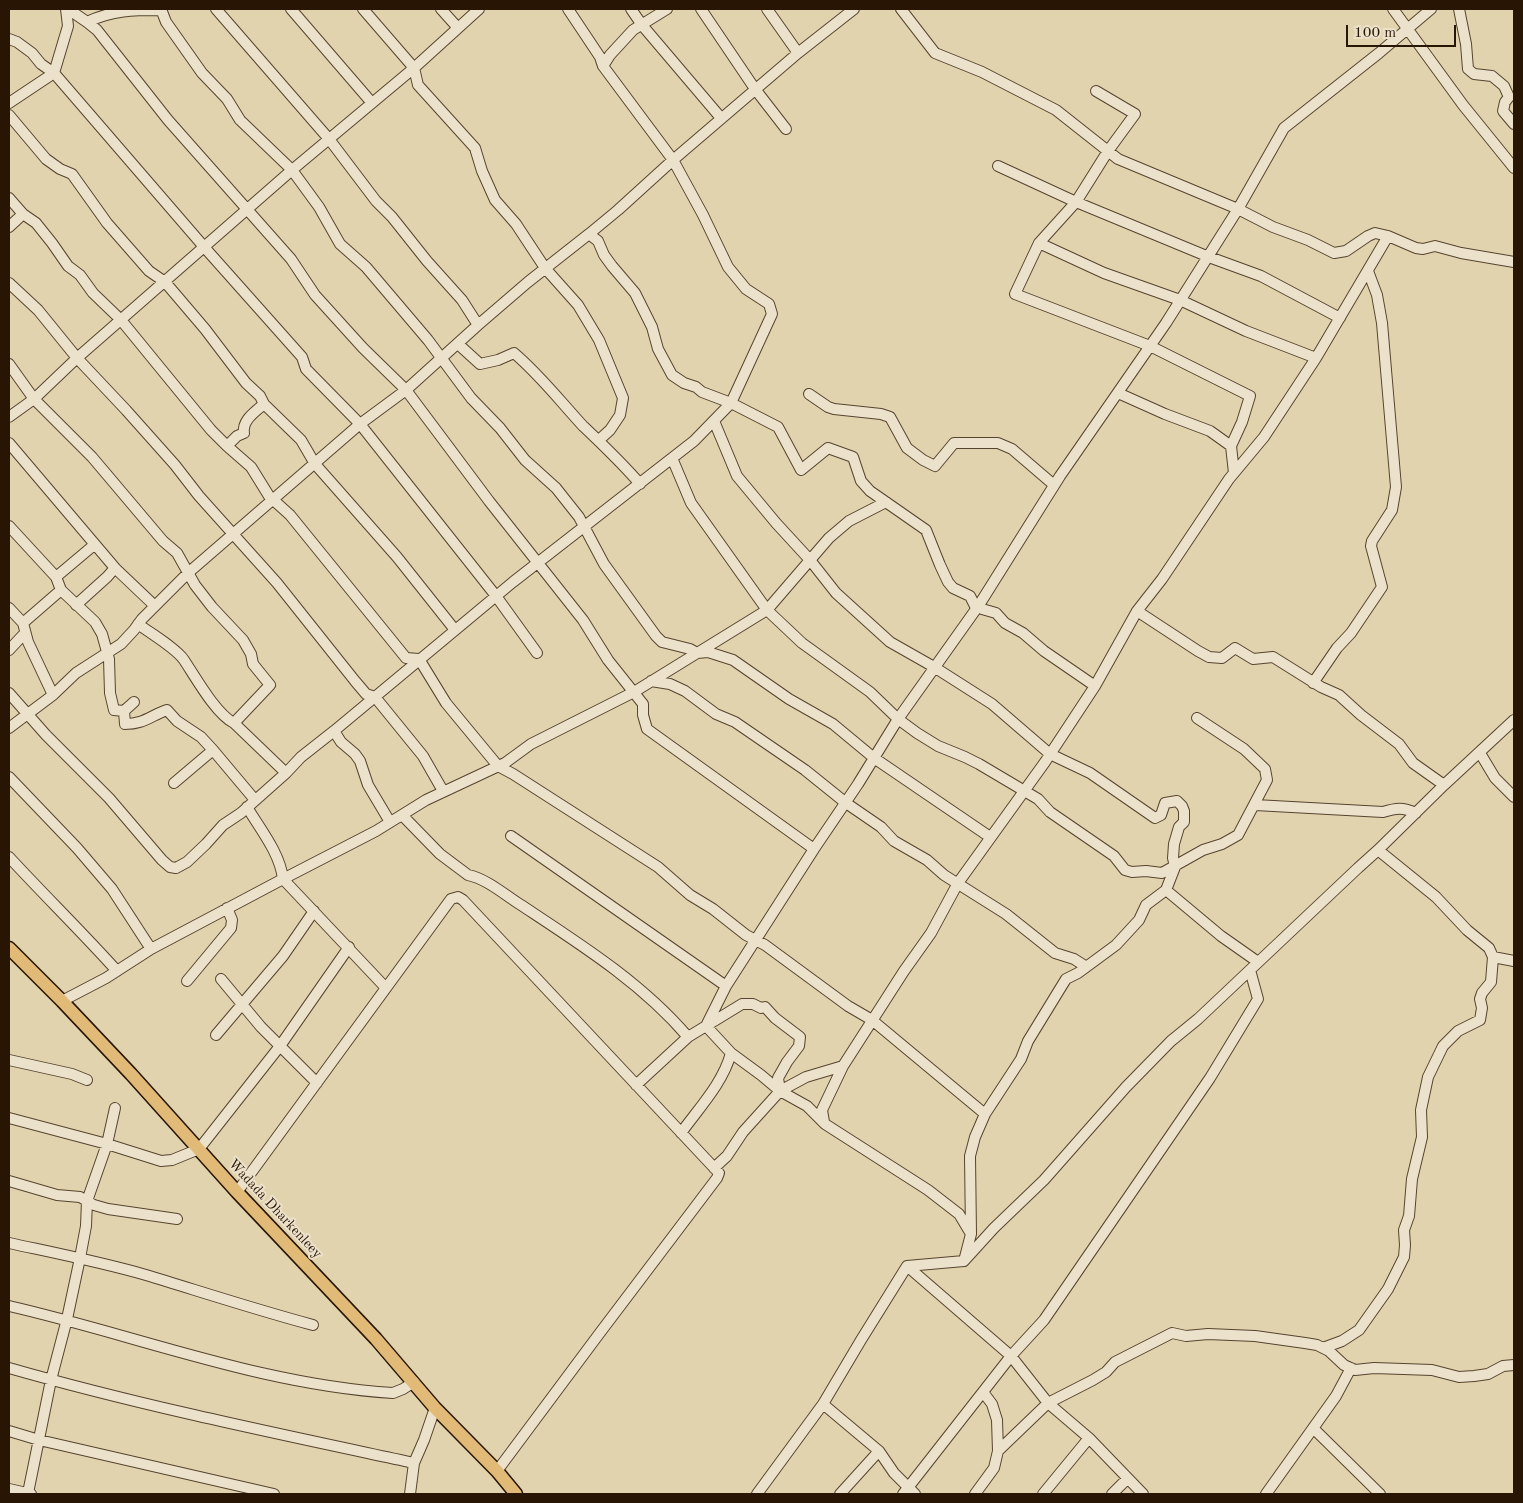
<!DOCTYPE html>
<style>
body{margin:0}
#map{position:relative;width:1523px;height:1503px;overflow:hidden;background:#e2d3af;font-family:"Old Standard TT",serif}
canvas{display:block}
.frame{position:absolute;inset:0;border:10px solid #281503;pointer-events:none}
.scale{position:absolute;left:1346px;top:25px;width:110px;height:22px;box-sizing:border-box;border:2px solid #281503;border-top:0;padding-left:6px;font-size:15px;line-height:18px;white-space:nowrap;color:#281503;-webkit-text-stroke:4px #ece2cb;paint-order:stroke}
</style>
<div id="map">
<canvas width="1523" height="1503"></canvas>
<div class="frame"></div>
<div class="scale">100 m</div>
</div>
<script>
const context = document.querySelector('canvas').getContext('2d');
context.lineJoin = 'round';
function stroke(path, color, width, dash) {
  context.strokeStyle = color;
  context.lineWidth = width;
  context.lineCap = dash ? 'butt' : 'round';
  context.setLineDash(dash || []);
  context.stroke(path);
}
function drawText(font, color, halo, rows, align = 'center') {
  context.font = font + ' "Old Standard TT",serif';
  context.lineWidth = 4;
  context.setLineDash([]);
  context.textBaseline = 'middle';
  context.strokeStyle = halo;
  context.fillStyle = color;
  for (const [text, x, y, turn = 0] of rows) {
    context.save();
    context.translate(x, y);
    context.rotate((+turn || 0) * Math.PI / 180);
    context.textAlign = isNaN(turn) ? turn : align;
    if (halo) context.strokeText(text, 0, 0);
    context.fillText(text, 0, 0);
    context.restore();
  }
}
const minor = new Path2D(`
 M68,9L87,22C113,10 133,10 161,10
 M161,9L166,22L202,73L227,99L240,120L292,170L319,207L340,244L366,267L428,340L471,398L500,428L525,460L556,488L579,517L604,564L656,636L662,642L690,649L697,653L708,652L733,660L789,699L833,724L874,758L990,837
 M291,9L372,103
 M363,9L414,68L418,85L475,148L482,171L495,200L516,224L545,268L578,305L599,340L623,398L620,415L610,430L599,440
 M441,9L458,28
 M568,9L600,57L603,66L673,160L618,210L589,234L598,241L604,255L612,266L635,293L652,327L658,349L672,375L684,383L696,387L702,392L731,403L778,427L801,470L828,448L853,457L861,481L870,491L926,530L940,565L948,582L953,588L970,596L976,608
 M631,9L642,25L721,118
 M701,9L755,89L786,129
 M767,9L798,53
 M901,9L935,53L982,72L1056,110L1118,159L1238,209L1284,128L1379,53L1431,9
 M1393,9L1463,105L1514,168
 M1459,9L1466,44L1468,69L1474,74L1492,76L1504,86L1509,97L1505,102L1503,111L1514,124
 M87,22L97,30L168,120L291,259L315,295L363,348L406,390L489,501L583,620L608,660L643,704V715L647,729L814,849
 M9,39L17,42L32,53L41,64L54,73L205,248L302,357L306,369L360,424L496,596L537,653
 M603,66L610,55L633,30L667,9
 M1096,91L1135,114L1108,151L1076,202L1039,243L1015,294L1150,346L1250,396L1242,422L1231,446
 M9,103L54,73L68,26L66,9
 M9,115L46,159L60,169L72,174L107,223L149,271L165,282L205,329L246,383L260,396L264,404L301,440L315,464L397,557L455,630
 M998,166L1076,202L1209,257L1261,276L1340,318
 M9,198L23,214
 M9,227L23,214L36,223L52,243L68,266L80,275L93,293L121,320L211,430L227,446L251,467L269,496L290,515L406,658L419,659L446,703L498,766L513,774L658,867L690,895L713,909L746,935L765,945L848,1006L872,1020L985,1114
 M1039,243L1104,273L1180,300L1246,331L1316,358
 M9,283L38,310L77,358L126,410L175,465L199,496L277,583L355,681L366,694L375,697L423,756L443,791
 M478,325L528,282L589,234
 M458,344L480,364L498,360L514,353C540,375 560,401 583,426C603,445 622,463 640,484
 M9,364L34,399L92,457L163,541L177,553L195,585L212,607L243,640L251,654L253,664L270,685L234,723L286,773
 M1118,393L1165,414L1210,431L1231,446L1234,473
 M809,394L828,407L834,409L881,414L890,417L907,448L923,460L935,466L954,443H998L1012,449L1054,485
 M9,417L34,399L77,358L292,170L414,68L479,9
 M714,421L737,476L776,523L810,560L836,593L890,642L934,667L992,704L1050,754L1090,773L1155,818L1161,815L1165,803L1177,801L1182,806L1184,811V822L1179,827L1174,844L1173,858L1175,867L1166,890L1146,905L1139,920L1116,945L1078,973L1066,979L1028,1041L1021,1059L985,1114L975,1137L970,1156L971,1234L964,1261
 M9,443L115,568L155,606
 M227,446L237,436L244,433C242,420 255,412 264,404
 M672,458L691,503L767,610L802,643L870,692L898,719L917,733L938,746L965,757L979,764L1038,799L1050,812L1114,856L1125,870L1132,872L1146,871L1162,873L1203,850L1222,844L1238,835L1267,780L1265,769L1244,749L1197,718
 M9,526L56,577L61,590L95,622L102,634L109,659L110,693L114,710L124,711L134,702
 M56,577L94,545
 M76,605L107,577L115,568
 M979,605L982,609L996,613L1005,623L1023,633L1044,651L1095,686L1137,611L1198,651L1209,657L1222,658L1235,648L1253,659L1273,657L1321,687L1339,695L1361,715L1399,744L1413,763L1444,785
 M9,608L23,623L28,642L53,695
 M1137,611L1162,579L1229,479L1264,437L1316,358L1388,236
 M23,623L61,590
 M138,624C150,633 176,648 184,660C196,678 216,714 234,723
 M9,650L25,633
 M651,681L670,684L685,691L716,714L735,722L805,770L846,803L881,827L894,841L927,860L944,875L1006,914L1055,953L1074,959L1085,966
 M1313,683L1337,648L1351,633L1382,587L1371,546L1372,541L1392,510L1396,487L1382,323L1377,295L1368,271
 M9,693L46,735L109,798L162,860L170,867L176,868L187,862L206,844L223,825L241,813L286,773L301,757L334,731L341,742L355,754L360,761L368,785L390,822
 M124,711L125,724C144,724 150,716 167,710L177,721L201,737L213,750L255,800
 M9,728L53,695L76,673L121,644L134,630L142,619L188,573L360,424L406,390L478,325L462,300L427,261L392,217L376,201L329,139L216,9
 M334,731L513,582L694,441L731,403L772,314L769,304L746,289L728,267L703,215L673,160L798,53L854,9
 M1480,753L1495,778L1514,797
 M9,777L77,848L112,889L151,949
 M174,783L213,750
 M1255,805L1383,812C1396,808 1403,807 1416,813
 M402,815L440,854L468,875C487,879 505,895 521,905C580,944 642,983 688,1037
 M511,836L726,986
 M1378,850L1436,897L1467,930L1489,948L1493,957L1514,961
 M9,857C44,895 82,932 117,971
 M1166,890L1221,936L1258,962
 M221,979L261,1027L317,1083
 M187,981L231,928L232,920L227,908
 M386,988L283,879L376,831L426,800L505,763L531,744L634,692L767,610L829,538L849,521L886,502
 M62,1001L106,978L151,949L283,879C280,853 260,829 247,807
 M216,1035L283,956L314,911
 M731,1053L761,1075L780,1091L807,1106L825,1124L928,1190L959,1214L971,1234
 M9,1060L72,1074L87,1080
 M636,1085L688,1037L742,1004H753L761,1008L765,1007L775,1018L800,1037L799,1046L787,1062L778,1078L780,1091
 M9,1118L107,1144L161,1161L172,1160L199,1149L280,1046L349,947
 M824,1122L822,1110L843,1066
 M681,1133C699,1108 723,1083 731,1053L706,1026L726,986L814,849L858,784L898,719L979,605L1060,476L1166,323L1238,209L1273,227L1308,240L1334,253L1346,251L1368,236L1375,233L1388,236L1416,248L1423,249L1435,246L1461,253L1514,262
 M714,1168L727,1156L743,1132L780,1091L806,1077L843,1066L904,971L931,933L958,883L1045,762L1095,686
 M9,1181L57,1195L80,1197L94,1205L108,1209L177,1219
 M237,1192L451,899L458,897L463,900L719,1173L717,1178L599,1334L497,1471
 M9,1243C55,1253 101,1262 146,1275C202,1292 257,1310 313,1325
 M907,1266L1011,1356L1048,1403L1089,1438L1143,1494
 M9,1306C136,1335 261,1385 393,1393L403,1389L414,1382
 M1323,1348L1342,1341L1359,1330L1388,1289L1404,1257L1405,1245L1404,1230L1409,1216L1412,1179L1422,1137L1421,1110L1428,1077L1443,1046L1458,1031L1480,1020L1482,1008L1480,999L1482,993L1491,982L1493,957
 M9,1368C142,1406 279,1434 414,1463
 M823,1404L879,1451L894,1473L915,1494
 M1313,1428L1380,1494
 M9,1431L39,1440L274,1494
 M998,1451L1048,1403L1093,1380L1106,1372L1115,1362L1172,1333L1186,1336L1208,1334L1255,1336L1305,1343L1317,1345L1329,1351L1344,1365L1355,1370L1374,1368L1432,1370L1459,1377L1474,1376L1488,1374L1503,1366L1514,1365
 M9,1489L31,1494
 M28,1493L51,1380L67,1319L80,1258L86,1226L87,1201L107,1144L115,1108
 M410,1494L414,1463L424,1440L435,1408
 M757,1494L823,1404L861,1340L907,1266L964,1261L994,1228L1044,1180L1126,1087L1171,1041L1198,1019L1358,868L1378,850L1444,785L1514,720
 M840,1494L879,1451
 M903,1494L1011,1356L1044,1320L1210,1078L1258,999L1250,970
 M975,1494L994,1468L998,1451L997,1420L992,1404L983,1392
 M1043,1494L1089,1438
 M1112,1494L1127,1479
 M1266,1494L1336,1396L1351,1368`);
const major = new Path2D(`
 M9,948L62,1001L131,1074L237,1192L376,1339L435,1408L497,1471L516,1494`);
stroke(minor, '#56442e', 12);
stroke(major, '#281503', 15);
stroke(minor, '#ece2cb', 10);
stroke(major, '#e1ba78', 12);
drawText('14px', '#281503', '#ece2cb', [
 ["Wadada Dharkenleey",275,1209,47]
]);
</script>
